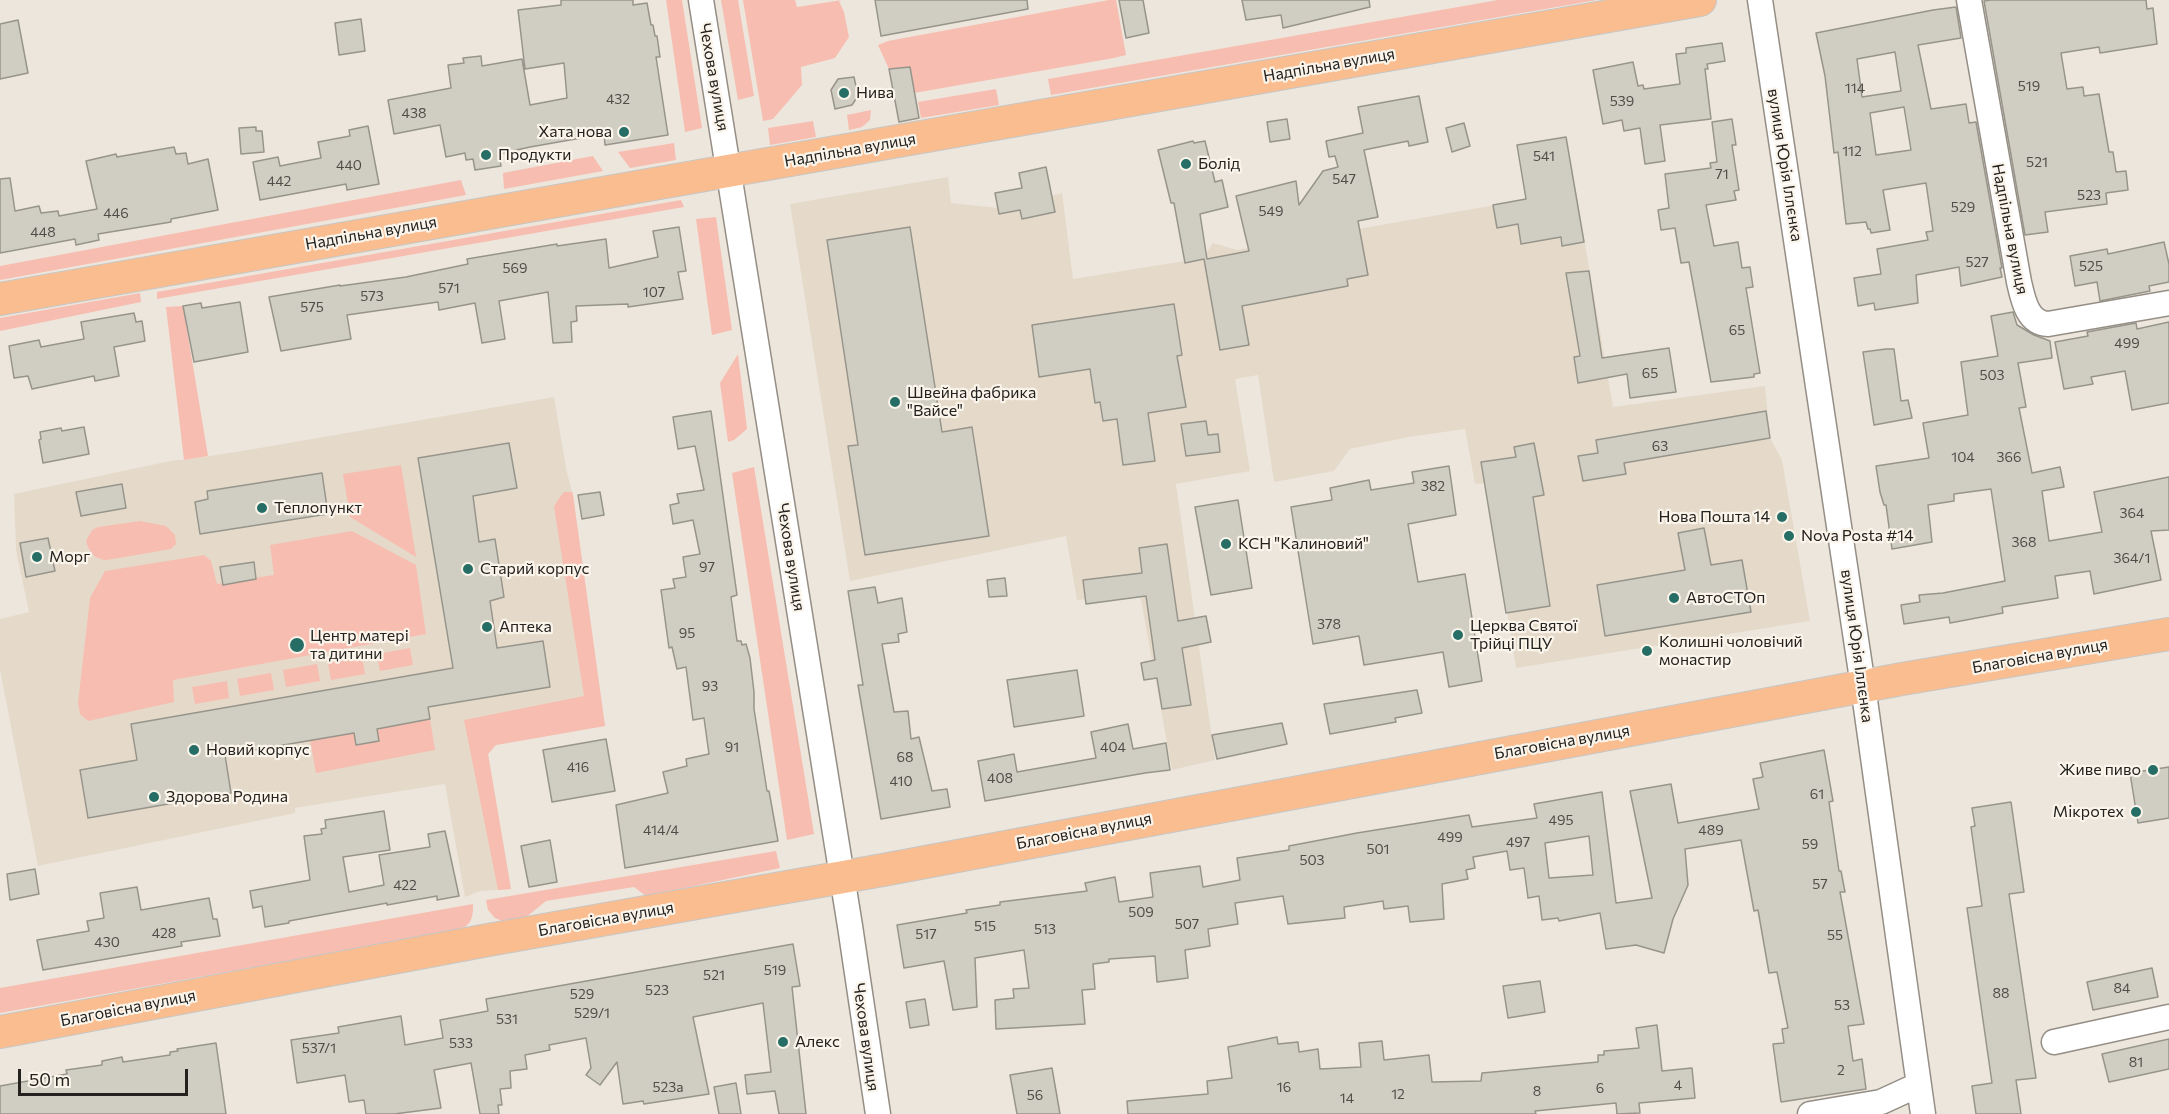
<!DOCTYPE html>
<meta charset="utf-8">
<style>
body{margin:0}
#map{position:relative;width:2169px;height:1114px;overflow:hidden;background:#ede6dd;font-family:Commissioner,sans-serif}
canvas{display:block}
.scale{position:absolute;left:18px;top:1069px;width:170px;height:27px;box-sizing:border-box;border:3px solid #24221f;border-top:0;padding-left:8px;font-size:18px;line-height:21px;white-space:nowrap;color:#24221f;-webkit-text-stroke:4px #faf4ea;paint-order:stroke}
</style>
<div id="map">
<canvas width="2169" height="1114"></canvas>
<div class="scale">50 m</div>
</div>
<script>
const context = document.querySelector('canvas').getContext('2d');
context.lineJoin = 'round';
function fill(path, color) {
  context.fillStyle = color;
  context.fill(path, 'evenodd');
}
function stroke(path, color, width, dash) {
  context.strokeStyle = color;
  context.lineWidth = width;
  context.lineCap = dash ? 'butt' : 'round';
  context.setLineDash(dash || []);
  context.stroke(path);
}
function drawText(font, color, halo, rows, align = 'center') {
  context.font = font + ' Commissioner,sans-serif';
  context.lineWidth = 4.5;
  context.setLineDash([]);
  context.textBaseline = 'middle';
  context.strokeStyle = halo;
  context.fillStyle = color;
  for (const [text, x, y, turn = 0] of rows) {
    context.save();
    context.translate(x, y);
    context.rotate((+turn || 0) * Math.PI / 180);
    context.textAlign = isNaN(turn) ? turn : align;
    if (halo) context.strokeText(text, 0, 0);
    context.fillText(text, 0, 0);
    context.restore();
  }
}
fill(new Path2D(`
 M948,177L951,203L999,208L1062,193L1073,279L1203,258L1213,243L1237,250L1576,191L1613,407L1765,386L1770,438L1782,460L1810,621L1516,668L1487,483L1475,484L1465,429L1409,437L1350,449L1334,471L1274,482L1258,375L1235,379L1250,471L1176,484L1215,760L1172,770L1140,595L1077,600L1066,536L850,581L790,204Z
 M554,397L567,473L573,495L605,726L496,745L488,754L511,889L480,891L465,897L445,784L295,808V813L38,866L0,670V619L29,612L16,550L14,494L175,460H184L254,449Z`), '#e5daca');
fill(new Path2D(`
 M666,0H682L702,128L685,132Z
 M721,0H738L754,96L738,100Z
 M743,0H795L797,7L842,0L839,1L844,12L849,37L835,58L801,67L802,85L773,119L763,121Z
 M1109,0H1116L1126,55L1114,58L914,93L910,67L889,69L878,45L888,41Z
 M1498,0H1597L1051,95L1048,79Z
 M996,89L999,105L921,118L918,102Z
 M871,110L870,120L862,127L849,130L847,115Z
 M813,121L816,137L770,145L768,128Z
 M674,143L676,160L630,168L618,152Z
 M593,156L603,171L504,189L503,173Z
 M461,180L466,195L0,280V266Z
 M681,200L684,207L157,299V292Z
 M716,217L732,330L712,335L696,219Z
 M140,293L141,302L0,331V318Z
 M183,306L208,456L184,460L166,307Z
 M738,354L747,429L734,440L728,442L720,383Z
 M401,465L416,557L350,517L343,474Z
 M754,467L814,834L787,840L732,473Z
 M564,492H572L573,495L605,726L496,745L488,754L511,889L498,890L464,720L584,696L554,507L557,501Z
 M140,521L166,526L175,535L176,544L171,549L107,560C95,560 89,552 86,541L92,530L98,527Z
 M352,531L416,565L426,634L173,680L174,702L88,721L80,714L78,703L90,598L105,571L204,555L211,561L217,584L274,575L270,545Z
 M410,648L413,665L380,671L377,654Z
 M362,657L365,674L331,680L328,663Z
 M317,664L320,681L286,687L283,670Z
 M271,673L274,690L240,696L237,679Z
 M227,681L229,698L195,704L192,687Z
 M430,719L435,750L316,773L310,740L354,733L357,745L379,741L377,729Z
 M776,851L780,868L646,896L634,887L546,901L525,918L502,921L495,918L488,910L486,900Z
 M473,904C473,918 472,923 460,930L0,1013V988Z`), '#f7bdb0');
const building = new Path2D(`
 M561,0H633V5L647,3L651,25H653L655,36H657L660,57H656L668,135L605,145L604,134L530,147L499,154L501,166L475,170L473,159L466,160L465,153L446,157L440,125L394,134L388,100L451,88L448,65L464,63L463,58L481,56L482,66L522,59L530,105L567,98L564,63L525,69L518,10L561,5Z
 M875,0H1027L1028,9L881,36Z
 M1119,0H1143L1149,33L1126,38Z
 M1242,0H1369L1370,7L1283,28L1281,15L1246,20Z
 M1991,0H2146L2147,9L2153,8L2157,44L2100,53L2099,47L2061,53L2067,89L2083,87L2084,96L2099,94L2109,152H2113L2116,172L2126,171L2128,190L2106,193L2107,204L2045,212L2048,232L2025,235L1984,1Z
 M1956,7L1961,38L1918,45L1931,109L1966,104L1969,123L1976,122L2002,268H2000L2002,277L1961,286L1959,267L1916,275L1918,303L1875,310L1874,303L1858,306L1854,278L1881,274L1877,249L1928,240L1926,232L1933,231L1926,183L1883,190L1890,230L1871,233L1870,229H1868L1866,222L1846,224L1838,152L1834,153L1825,76L1816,33L1933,10ZM1895,52L1901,91L1862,97L1857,59ZM1904,107L1911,150L1876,155L1870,113Z
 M361,19L365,51L339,55L335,23Z
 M18,20L28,73L0,79V24Z
 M1722,43L1725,61L1707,64L1708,69H1705L1711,119L1660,125L1665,161L1645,164L1640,128L1624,131L1622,120L1603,124L1593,70L1633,62L1638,86L1643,85L1644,89L1680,84L1676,54L1686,53V48Z
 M910,67L919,118L899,122L889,69Z
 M854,77L858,96L852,105L835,109L831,90L838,79Z
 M1419,96L1428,142L1409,146L1408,141L1364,150L1378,217L1358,221L1368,275L1347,279L1348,286L1242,306L1249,345L1220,350L1204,259L1185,263L1174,203H1171L1158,150L1193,141L1194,143L1205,141L1215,182L1222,180L1228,207L1200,214L1207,259L1249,251L1236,196L1296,181L1299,205L1323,171L1338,167L1335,156L1329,157L1326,141L1363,133L1358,107Z
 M1287,119L1290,139L1270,142L1267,122Z
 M1732,119L1736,145H1732L1739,190L1734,191L1736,200L1706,205L1714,246L1738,242L1742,268L1750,267L1753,287L1746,288L1760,373L1754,374V377L1711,382L1689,262L1681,263L1675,228L1661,230L1658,210L1669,208L1665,174L1711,168L1710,163L1717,162L1712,122Z
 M1464,123L1470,146L1452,152L1446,128Z
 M368,126L379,184L347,190L346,184L260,200L253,162L278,157L280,166L321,158L318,142L350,136L349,130Z
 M256,127V131H262L264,152L241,154L239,128Z
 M1566,137L1584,242L1562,246L1561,237L1521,244L1518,224L1497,228L1493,205L1526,199L1517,145Z
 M174,147L176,154L186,153L188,164L208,159L218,210L171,219V222L98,234L99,240L76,245L75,239L0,253V179L10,178L15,211L39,206L41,213L58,211L59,216L97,209L86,161L116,154L117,157Z
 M1046,167L1055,212L1022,219L1020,210L999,214L995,193L1022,188L1019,173Z
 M679,227L686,271L678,272L683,299L628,307V304L576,306L577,321L571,322L572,342L553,343L548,292L499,301L505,339L482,343L475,303L439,310L438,302L347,315L351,339L281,351L269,297L340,285V286L406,277L468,264L467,259L557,244V246L606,239L609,268L658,257L653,231Z
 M910,227L942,432L972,427L989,536L865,555L848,446L858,445L827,240Z
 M2164,242L2169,264V282L2149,286L2150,291L2100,301L2097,282L2075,286L2070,256L2107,249L2108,254Z
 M1589,271L1602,358L1669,348L1676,392L1630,398L1627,374L1578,383L1574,357L1580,356L1566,273Z
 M240,302L248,352L194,362L183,306L201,303L202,308Z
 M1174,304L1182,355L1177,356L1186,407L1148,413L1155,461L1123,465L1117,419L1103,421L1100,402L1095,403L1090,369L1039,377L1032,325Z
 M2013,312L2017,325L2034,335L2050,341L2052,358L2018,363L2026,407L2019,408L2032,473L2060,467L2064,487L2042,491L2049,541L2102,532L2094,492L2169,477V530L2151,531L2161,580L2094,594L2090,571L2055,576L2058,598L2002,607L2003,613L1950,623L1949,617L1904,624L1901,605L1920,602L1919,595L1943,593L2005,581L1991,489L1954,494V501L1928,505L1932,542L1892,549L1886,505H1884L1880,492L1876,466L1929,458L1923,423L1968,415L1961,362L1998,356L1991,316Z
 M134,313L136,322L142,321L145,341L114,347L119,376L95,381L94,376L32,389L28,376L14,378L9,346L39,340L41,347L84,339L81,322Z
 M2169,322V403L2132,410L2125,371L2091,377L2093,384L2064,389L2055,342L2088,336L2087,332L2136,323L2137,329Z
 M1886,349H1894L1901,401L1908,400L1912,418L1874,425L1863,352Z
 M711,411L737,595L731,597L737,641H741L742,645L746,644L750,658L754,692V709L767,791H769L778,841L625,868L616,805L668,793L663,772L687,766L686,759L709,754L704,718L693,720L686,667L677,669L672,647L669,648L661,590L675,588L673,579L686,577L683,557L700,554L693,520L673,524L670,505L679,503L677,494L704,490L695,446L678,449L673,417Z
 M1766,411L1770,438L1624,463L1626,474L1583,481L1578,456L1598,453L1596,440Z
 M1206,421L1208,435L1218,434L1220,452L1186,456L1181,424Z
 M84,427L89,454L43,463L39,440L41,439L40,432L61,428L62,431Z
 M509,443L517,488L473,496L479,542L495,539L504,597L490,601L497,648L543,641L550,687L428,707L430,719L377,729L379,741L356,745L354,733L225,755L231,793L88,818L80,770L137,760L131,724L453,668L418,458Z
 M1534,443L1544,495L1533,497L1550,606L1506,613L1481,462L1516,457L1514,447Z
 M1449,466L1456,515L1408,524L1418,582L1465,574L1482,681L1449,687L1443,652L1364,665L1359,636L1313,644L1291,507L1332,500L1330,488L1369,480L1371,490L1414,483L1412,472Z
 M322,473L328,514L200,534L195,502L208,499L207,491Z
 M122,484L126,508L81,516L76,492Z
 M600,492L604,515L582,519L578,495Z
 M1238,500L1252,588L1211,595L1195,507Z
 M1704,528L1711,565L1742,560L1751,612L1605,636L1597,585L1685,570L1678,533Z
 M48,538L55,571L26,577L20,543Z
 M1167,544L1178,621L1206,616L1211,642L1182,648L1191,705L1162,709L1157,678L1144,680L1141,663L1155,660L1146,596L1086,604L1083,580L1142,573L1139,548Z
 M254,562L256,579L223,585L220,567Z
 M1005,578L1007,596L989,597L987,580Z
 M875,587L878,603L902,598L907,632L898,634L899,642L882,644L894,712L908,711L911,739L919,737L932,791L947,789L950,807L881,819L858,685H863L848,591Z
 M1077,670L1084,716L1014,727L1007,680Z
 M1417,690L1422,713L1395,718L1396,722L1330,734L1324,704Z
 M1282,723L1287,744L1217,759L1212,735Z
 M1128,724L1133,749L1166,743L1170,770L1145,773L985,801L978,761L1014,754L1017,772L1096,758L1091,732Z
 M606,739L615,791L552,802L543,750Z
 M1824,750L1833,801L1829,802L1839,871H1841L1845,892H1840L1864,1024L1848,1026L1853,1061L1862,1059L1866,1089L1781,1102L1773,1044L1784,1043L1782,1029L1788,1028L1777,972L1769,973L1758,910L1754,911L1741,840L1685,849L1688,885L1673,919L1664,953L1636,945L1606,949L1600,913L1559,921L1558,918L1542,920L1539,896L1528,898L1524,868L1510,870L1507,851L1473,857L1475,868L1466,870L1468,879L1442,884L1444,919L1410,922L1408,906L1384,909L1383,901L1344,907L1345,918L1288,924L1283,896L1235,903L1238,924L1208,929L1210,946L1185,950L1188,978L1157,982L1155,956L1109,959V962L1093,964L1095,989L1082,990L1085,1024L996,1029L995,1000L1014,998L1013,989L1029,988L1024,950L975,958L977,1007L953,1010L944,961L904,968L897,925L967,913L966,910L1000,905V902L1087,891L1085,883L1115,877L1119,902L1153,897L1150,873L1200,866L1203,887L1240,880L1237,858L1289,850V846L1357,833L1469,815L1472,827L1537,818L1534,804L1602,792L1616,903L1652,898L1630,791L1671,784L1678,823L1759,809L1753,779L1763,777L1760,763ZM1589,836L1593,875L1549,878L1545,843Z
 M2169,767V818L2138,823L2130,773Z
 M2011,802L2024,892L2009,894L2036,1078L2016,1080L2021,1114H1976L1972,1086L1992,1083L1967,908L1982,906L1971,827L1975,826L1972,808Z
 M384,811L390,850L343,857L349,892L384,885L379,855L430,847L428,834L445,831L459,896L437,900V896L387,905V903L289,921V923L265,927L262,906L253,908L250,891L310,880L304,836L322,834L321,829L326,828L325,820Z
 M550,840L557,882L529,887L521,846Z
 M35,869L39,894L10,900L7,874Z
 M137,887L141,910L209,898L213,919H217L220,936L181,942L182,946L43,970L37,940L89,931L87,921L104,918L100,893Z
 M793,944L800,986L792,987L806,1114H779L775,1091L747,1094L745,1075L771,1072L763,1003L693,1017L709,1094L644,1104L643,1101L623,1104L617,1062L600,1085L586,1075L591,1068L586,1038L549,1045L550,1050L525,1055L527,1069L510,1071L511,1088L500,1089L502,1105H498L499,1114H480L471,1063L434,1070L441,1108L394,1114H366L364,1100L349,1102L345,1075L297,1083L291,1040L339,1033L338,1027L401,1016L405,1045L443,1038L440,1020L488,1011L486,999Z
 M2152,968L2158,997L2093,1010L2087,982Z
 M1540,981L1545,1012L1508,1018L1503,986Z
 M925,999L929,1025L910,1028L906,1002Z
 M1657,1025L1662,1071L1692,1068L1695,1098L1639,1103L1640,1113L1617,1114L1616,1103L1535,1111L1536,1114H1128L1127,1101L1208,1094L1207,1081L1232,1078L1228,1047L1277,1037L1278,1044L1298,1042L1299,1052L1318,1049L1320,1069L1361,1067L1359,1043L1382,1041L1384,1060L1429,1055L1432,1082L1481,1081L1482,1073L1598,1062V1055H1604V1051L1639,1048L1636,1028Z
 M2169,1039V1069L2109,1082L2102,1054Z
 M216,1043L226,1114H0V1086L67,1074L66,1070L102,1065V1061L122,1057L123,1062L170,1055V1052L178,1051L177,1049Z
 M1052,1068L1060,1114H1017L1010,1075Z
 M736,1083L741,1114H719L714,1087Z`);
fill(building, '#d0cec3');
stroke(building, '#97958b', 1.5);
const minor = new Path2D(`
 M701,0L850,926L878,1114
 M1760,0L1863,686L1923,1114
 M1969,0L2019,282C2023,299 2027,323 2048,324L2169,303
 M2054,1042L2169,1017
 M1810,1114L1881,1102L1918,1085`);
const major = new Path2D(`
 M0,299L1700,0
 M0,1032L488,940L883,870L1902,679L2169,634`);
stroke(minor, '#948e85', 27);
stroke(major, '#c6c6c5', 34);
stroke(minor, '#fff', 24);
stroke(major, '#fabd8f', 32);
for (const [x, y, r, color] of [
 [844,93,6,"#256d65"],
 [624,132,6,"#256d65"],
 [486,155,6,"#256d65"],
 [1186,164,6,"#256d65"],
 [895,402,6,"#256d65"],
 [262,508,6,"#256d65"],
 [1782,517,6,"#256d65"],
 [1789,536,6,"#256d65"],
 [1226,544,6,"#256d65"],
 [37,557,6,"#256d65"],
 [468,569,6,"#256d65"],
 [1674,598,6,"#256d65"],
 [487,627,6,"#256d65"],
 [1458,635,6,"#256d65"],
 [297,645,8,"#256d65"],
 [1647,651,6,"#256d65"],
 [194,750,6,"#256d65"],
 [2153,770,6,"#256d65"],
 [154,797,6,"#256d65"],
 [2136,812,6,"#256d65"],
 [783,1042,6,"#256d65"]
]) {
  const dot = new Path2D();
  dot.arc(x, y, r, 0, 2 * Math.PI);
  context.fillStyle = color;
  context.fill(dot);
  stroke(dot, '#faf4ea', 2);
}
drawText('14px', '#4f4d48', null, [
 ["519",2029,86],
 ["114",1855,88],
 ["432",618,99],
 ["539",1622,101],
 ["438",414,113],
 ["112",1852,151],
 ["541",1544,156],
 ["521",2037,162],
 ["440",349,165],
 ["71",1722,174],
 ["547",1344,179],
 ["442",279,181],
 ["523",2089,195],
 ["529",1963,207],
 ["549",1271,211],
 ["446",116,213],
 ["448",43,232],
 ["527",1977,262],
 ["525",2091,266],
 ["569",515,268],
 ["571",449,288],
 ["107",654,292],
 ["573",372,296],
 ["575",312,307],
 ["65",1737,330],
 ["499",2127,343],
 ["65",1650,373],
 ["503",1992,375],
 ["63",1660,446],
 ["104",1963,457],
 ["366",2009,457],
 ["382",1433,486],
 ["364",2132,513],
 ["368",2024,542],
 ["364/1",2132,558],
 ["97",707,567],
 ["378",1329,624],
 ["95",687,633],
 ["93",710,686],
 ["91",732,747],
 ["404",1113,747],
 ["68",905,757],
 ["416",578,767],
 ["408",1000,778],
 ["410",901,781],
 ["61",1817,794],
 ["495",1561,820],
 ["414/4",661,830],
 ["489",1711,830],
 ["499",1450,837],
 ["497",1518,842],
 ["59",1810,844],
 ["501",1378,849],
 ["503",1312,860],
 ["57",1820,884],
 ["422",405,885],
 ["509",1141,912],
 ["507",1187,924],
 ["515",985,926],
 ["513",1045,929],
 ["428",164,933],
 ["517",926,934],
 ["55",1835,935],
 ["430",107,942],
 ["519",775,970],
 ["521",714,975],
 ["84",2122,988],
 ["523",657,990],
 ["88",2001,993],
 ["529",582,994],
 ["53",1842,1005],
 ["529/1",592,1013],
 ["531",507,1019],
 ["533",461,1043],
 ["537/1",319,1048],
 ["81",2136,1062],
 ["2",1841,1070],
 ["4",1678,1085],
 ["523а",668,1087],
 ["16",1284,1087],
 ["6",1600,1088],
 ["8",1537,1091],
 ["12",1398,1094],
 ["56",1035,1095],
 ["14",1347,1098]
]);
drawText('16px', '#24221f', '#faf4ea', [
 ["Надпільна вулиця",1329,65,-10],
 ["Чехова вулиця",714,77,80],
 ["Надпільна вулиця",850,150,-10],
 ["вулиця Юрія Іллєнка",1785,165,81],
 ["Надпільна вулиця",2010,229,79],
 ["Надпільна вулиця",371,233,-10],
 ["Чехова вулиця",791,557,81],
 ["вулиця Юрія Іллєнка",1857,646,82],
 ["Благовісна вулиця",2040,656,-10],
 ["Благовісна вулиця",1562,742,-10],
 ["Благовісна вулиця",1084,831,-11],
 ["Благовісна вулиця",606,919,-10],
 ["Благовісна вулиця",128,1008,-11],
 ["Чехова вулиця",866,1037,82]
]);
drawText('16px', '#24221f', '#faf4ea', [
 ["Нива",856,93],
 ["Хата нова",612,132,"right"],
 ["Продукти",498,155],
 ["Болід",1198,164],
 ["Швейна фабрика",907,393],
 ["\"Вайсе\"",907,411],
 ["Теплопункт",274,508],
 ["Нова Пошта 14",1770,517,"right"],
 ["Nova Posta #14",1801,536],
 ["КСН \"Калиновий\"",1238,544],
 ["Морг",49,557],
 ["Старий корпус",480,569],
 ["АвтоСТОп",1686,598],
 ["Церква Святої",1470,626],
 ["Трійці ПЦУ",1470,644],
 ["Аптека",499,627],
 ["Центр матері",310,636],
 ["та дитини",310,654],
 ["Колишні чоловічий",1659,642],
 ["монастир",1659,660],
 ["Новий корпус",206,750],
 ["Живе пиво",2141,770,"right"],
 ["Здорова Родина",166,797],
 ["Мiкротех",2124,812,"right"],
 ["Алекс",795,1042]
], 'left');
</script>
